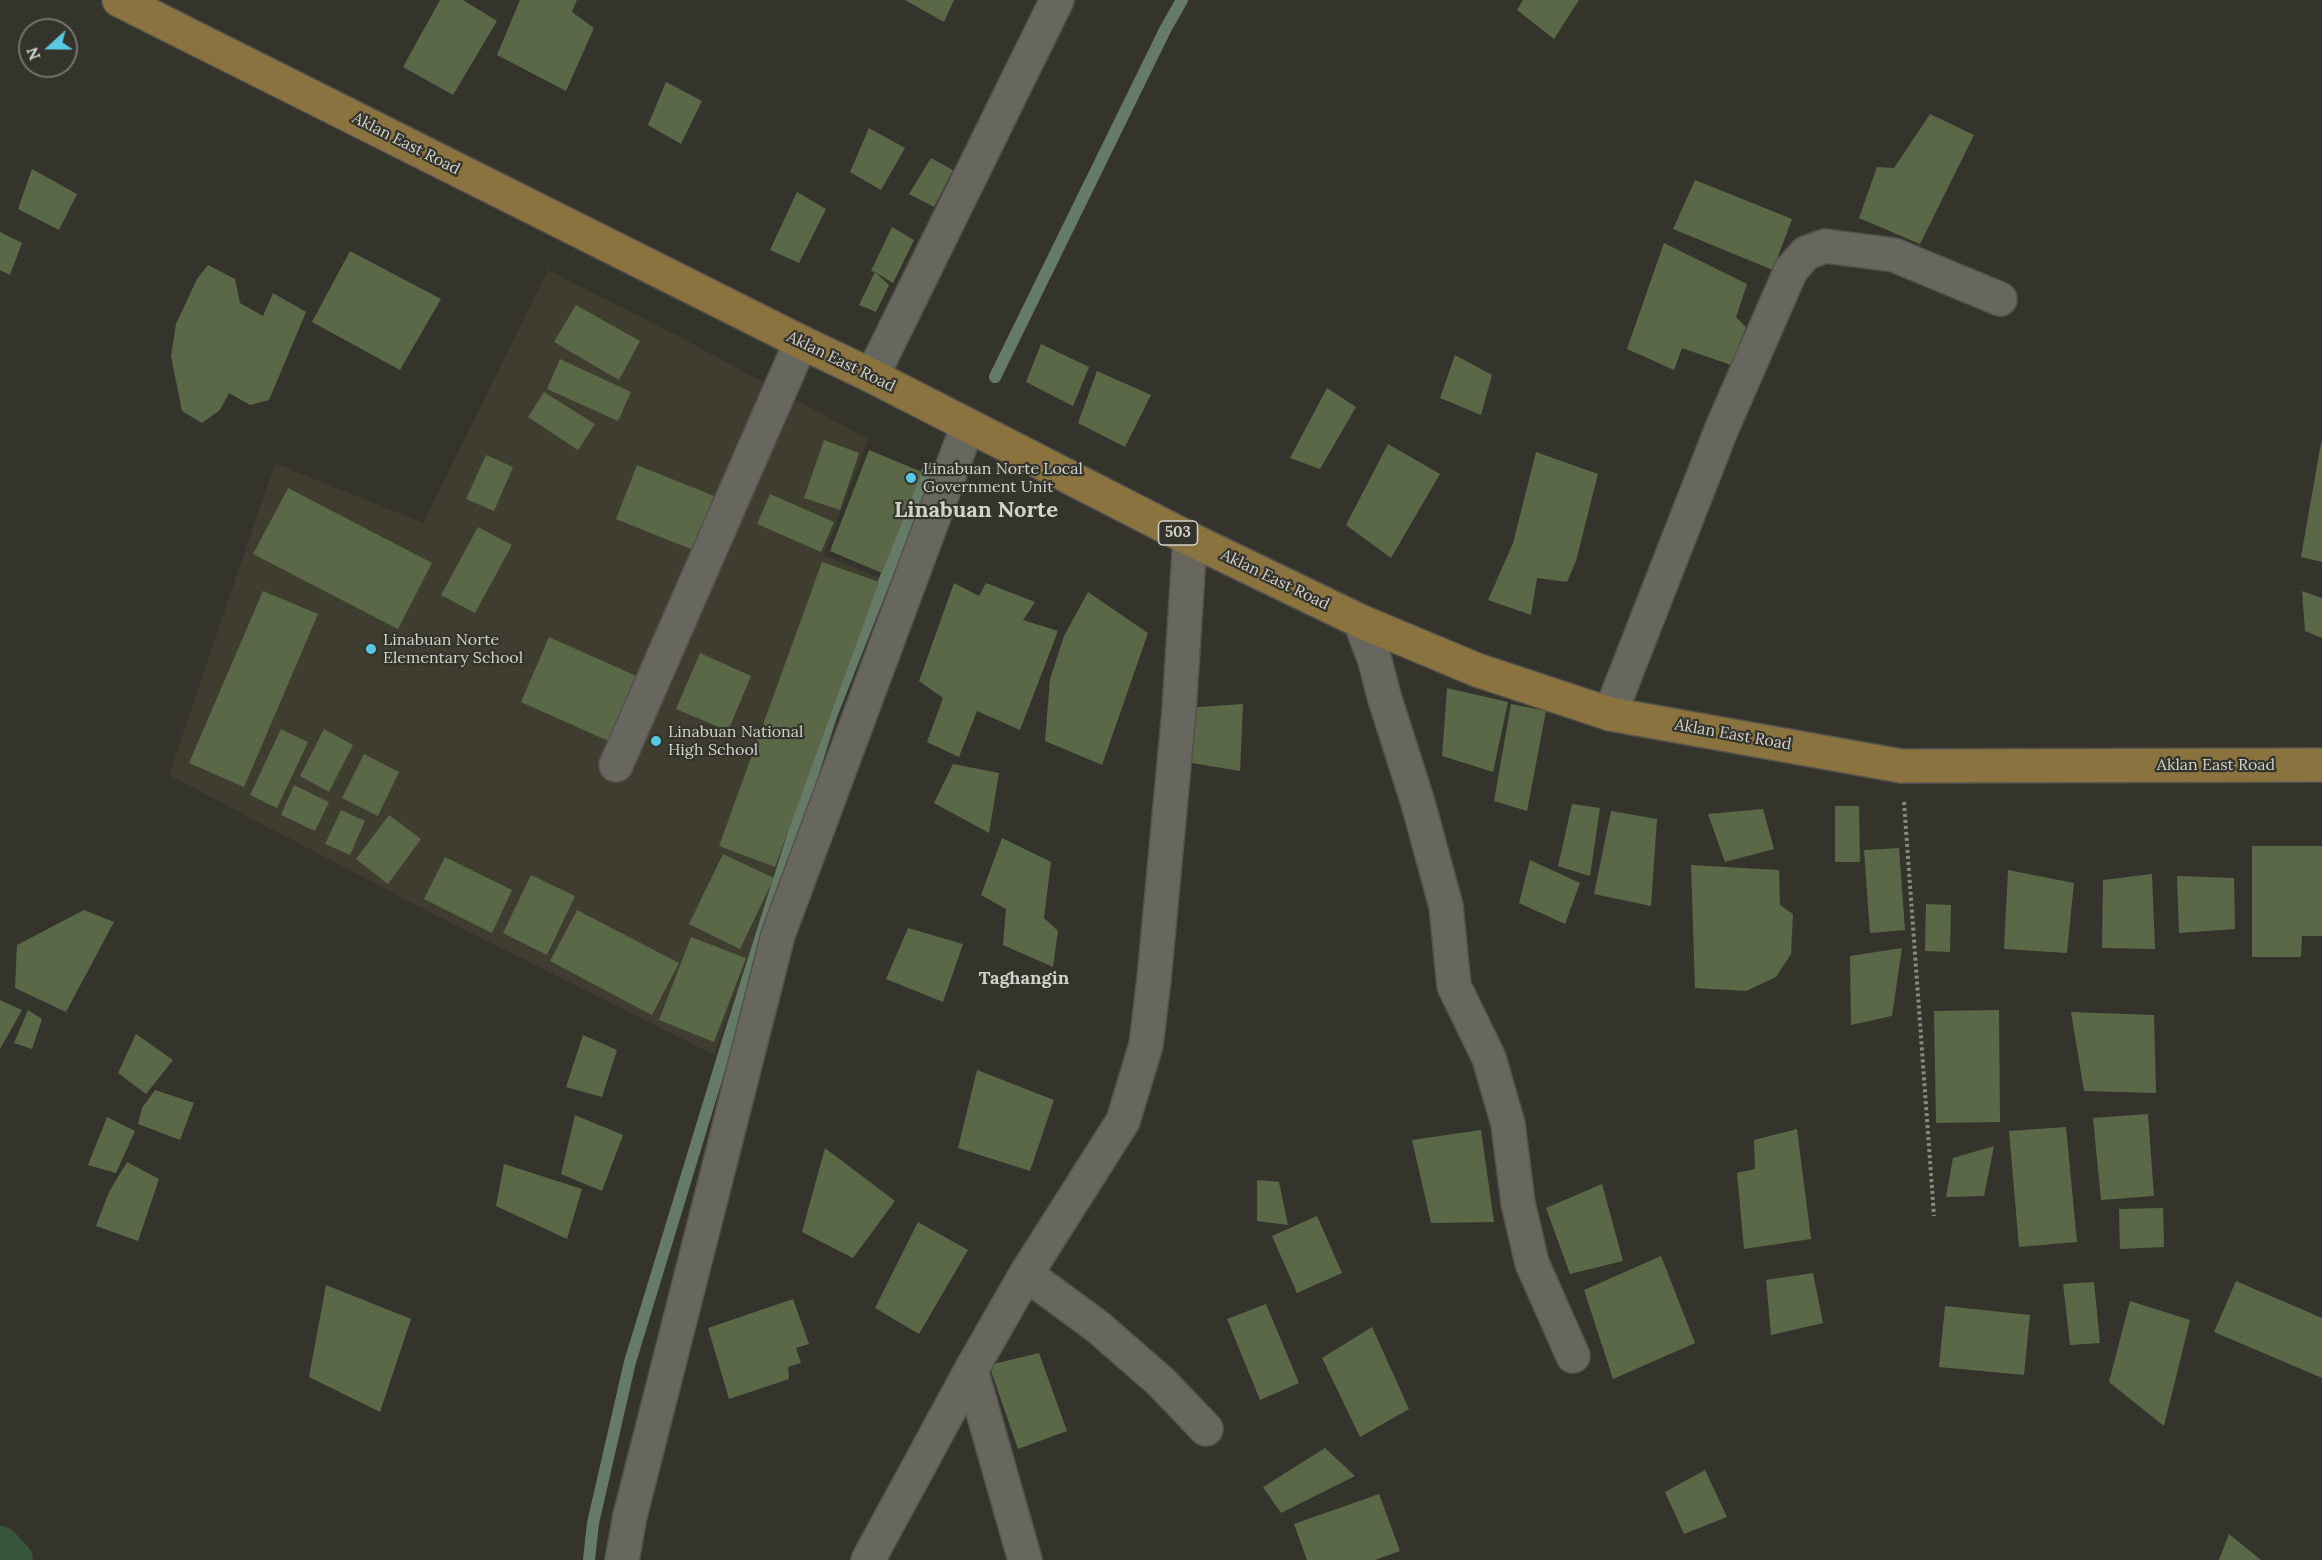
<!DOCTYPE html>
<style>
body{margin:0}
#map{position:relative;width:2322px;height:1560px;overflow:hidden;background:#34342c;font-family:Lora,serif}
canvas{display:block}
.north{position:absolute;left:18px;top:18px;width:60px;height:60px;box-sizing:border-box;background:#34342c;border:2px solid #73736c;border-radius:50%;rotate:249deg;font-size:16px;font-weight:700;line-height:24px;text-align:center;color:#d2d2cd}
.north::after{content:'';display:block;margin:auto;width:21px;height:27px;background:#58c9e3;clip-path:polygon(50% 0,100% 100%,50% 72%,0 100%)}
</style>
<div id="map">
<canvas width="2322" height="1560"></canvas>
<div class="north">N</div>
</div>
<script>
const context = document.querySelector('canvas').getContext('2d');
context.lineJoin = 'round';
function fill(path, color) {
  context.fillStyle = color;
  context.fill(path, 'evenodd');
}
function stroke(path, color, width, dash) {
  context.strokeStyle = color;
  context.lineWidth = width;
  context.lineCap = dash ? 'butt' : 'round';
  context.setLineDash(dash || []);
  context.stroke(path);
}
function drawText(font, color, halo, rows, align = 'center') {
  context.font = font + ' Lora,serif';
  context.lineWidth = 4.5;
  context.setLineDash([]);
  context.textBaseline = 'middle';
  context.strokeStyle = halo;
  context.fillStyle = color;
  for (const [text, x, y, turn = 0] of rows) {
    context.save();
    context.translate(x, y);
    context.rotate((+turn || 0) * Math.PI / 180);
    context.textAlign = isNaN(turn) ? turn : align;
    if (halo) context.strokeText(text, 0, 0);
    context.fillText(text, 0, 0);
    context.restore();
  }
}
fill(new Path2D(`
 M548,270L674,334L868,439L824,555L882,579L714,1055L414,904L169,775L275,463L423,523Z`), '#3e3d30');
stroke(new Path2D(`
 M995,377L1166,28L1182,0
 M589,1560L593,1523L630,1362L726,1047L831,716L929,468`), '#667a68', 12);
stroke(new Path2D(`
 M0,1546L13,1560`), '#37543c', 40);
fill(new Path2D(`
 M440,0H463L497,21L453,95L403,67Z
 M520,0H577L572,12L594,28L566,91L497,55Z
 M905,0H954L944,22Z
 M1523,0H1579L1554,39L1517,10Z
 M666,82L702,101L681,144L648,125Z
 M1930,114L1974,135L1920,244L1859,218L1877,167L1894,168Z
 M869,128L905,148L881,190L850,172Z
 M931,158L953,170L934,207L909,194Z
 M32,169L77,194L59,230L18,209Z
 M1695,180L1792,219L1773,270L1673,229Z
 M797,192L826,209L799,263L770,250Z
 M892,227L914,240L893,283L875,272L889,285L876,312L859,305L875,272L871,271Z
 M0,232L22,243L10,275L0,270Z
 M1664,243L1747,284L1736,317L1746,327L1731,365L1682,348L1674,370L1627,349Z
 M350,251L441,299L400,370L312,322Z
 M208,265L235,279L240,303L263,316L273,293L306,312L269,400L250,405L229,393L220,410L202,423L182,411L171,356L176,324L197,279Z
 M576,305L640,341L619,380L554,342Z
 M1041,344L1089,367L1073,406L1026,382Z
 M1455,355L1492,375L1481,415L1440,398Z
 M560,359L631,392L618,421L547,389Z
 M1097,371L1151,395L1125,447L1078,423Z
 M1327,388L1356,407L1320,469L1290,458Z
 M544,392L595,424L578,450L528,417Z
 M824,440L859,453L840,510L804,498Z
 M2321,443H2322V562L2301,557Z
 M1388,444L1440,474L1391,558L1346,525Z
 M869,450L922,472L882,573L830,551Z
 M1536,452L1598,474L1576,561L1567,582L1537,578L1531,615L1488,600L1513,543Z
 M486,455L513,467L494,511L466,499Z
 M637,465L714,496L693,550L616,519Z
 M288,488L432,563L398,629L253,554Z
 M770,494L834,522L821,552L757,524Z
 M478,527L512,545L475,613L441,595Z
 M822,562L879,582L775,867L719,846Z
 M954,583L979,596L986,583L1035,602L1023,620L1058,631L1020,730L977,711L959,757L927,742L943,698L919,681Z
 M263,591L318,614L244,787L189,763Z
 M2302,591L2322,598V638L2305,631Z
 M1088,592L1148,633L1102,765L1045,741L1050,679L1064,636Z
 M549,637L641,678L613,743L521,702Z
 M700,653L751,676L728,731L676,709Z
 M1447,688L1508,702L1493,772L1442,756Z
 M1243,704L1240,771L1180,761L1186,708Z
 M1511,704L1546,711L1527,811L1494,801Z
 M281,729L308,742L277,808L250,795Z
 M324,729L353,745L329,792L300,776Z
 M364,754L399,772L378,816L342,798Z
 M953,764L999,773L989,833L934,803Z
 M294,785L329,802L315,831L281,815Z
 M1572,804L1600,808L1590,876L1558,866Z
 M1835,806H1859L1860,862H1835Z
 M1763,809L1774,849L1725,862L1708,814Z
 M341,810L365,821L350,855L325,844Z
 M1611,811L1657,819L1651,906L1594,894Z
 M389,815L421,839L388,884L356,859Z
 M1002,838L1051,862L1044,918L1058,931L1053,967L1003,945L1006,909L981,895Z
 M2252,846H2322V936H2302L2301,957H2252Z
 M1899,848L1905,930L1870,933L1864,850Z
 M723,854L774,878L740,949L689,924Z
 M445,857L512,890L492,933L424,899Z
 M1530,860L1580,883L1565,924L1519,903Z
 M1691,865L1779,870L1780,905L1793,914L1791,954L1776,977L1746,991L1695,988Z
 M2008,870L2074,883L2067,953L2004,949Z
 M2152,874L2155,949L2102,948L2103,880Z
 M531,875L575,896L547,955L503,933Z
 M2177,876L2234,878L2235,929L2179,933Z
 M1926,904L1951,905L1950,952L1925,951Z
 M84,910L114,922L66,1012L15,988L17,945Z
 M577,910L679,963L652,1015L550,961Z
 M908,928L963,944L943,1002L886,979Z
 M691,937L746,958L714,1042L659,1020Z
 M1902,948L1892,1016L1851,1025L1850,956Z
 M0,1000L22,1010L0,1049Z
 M28,1010L42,1019L32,1049L14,1043Z
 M1999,1010L2000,1122L1936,1123L1934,1011Z
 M2071,1012L2154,1015L2156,1093L2084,1091Z
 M136,1034L173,1060L146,1094L118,1073Z
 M583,1035L617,1050L602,1097L566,1087Z
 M977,1070L1054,1100L1030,1171L958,1148Z
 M155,1090L194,1103L180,1140L138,1124L142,1108Z
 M2148,1114L2154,1196L2101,1200L2093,1118Z
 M575,1115L623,1135L602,1191L561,1174Z
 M107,1117L135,1131L116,1173L88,1165Z
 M2066,1127L2077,1242L2019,1247L2009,1131Z
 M1797,1129L1811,1239L1744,1249L1737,1173L1755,1169L1754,1140Z
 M1481,1130L1494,1222L1431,1223L1412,1140Z
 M1994,1146L1984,1196L1946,1197L1953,1158Z
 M825,1148L895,1201L853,1258L802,1232Z
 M127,1162L159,1179L138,1241L96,1226L109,1192Z
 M504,1164L582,1189L567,1239L496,1206Z
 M1257,1180L1279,1182L1288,1225L1257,1221Z
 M1602,1184L1623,1261L1570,1274L1546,1208Z
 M2163,1208L2164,1247L2120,1249L2119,1209Z
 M1317,1216L1342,1273L1297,1293L1272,1236Z
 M918,1222L968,1250L919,1334L875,1308Z
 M1661,1256L1695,1343L1613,1379L1584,1290Z
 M1813,1273L1823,1323L1771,1335L1766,1280Z
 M2236,1281L2322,1318V1378L2214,1332Z
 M2094,1282L2100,1343L2070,1345L2063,1284Z
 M326,1285L411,1319L380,1412L309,1377Z
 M793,1299L809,1344L796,1348L801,1363L788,1367L789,1379L729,1399L708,1328Z
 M2130,1301L2190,1320L2164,1426L2109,1382Z
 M1266,1304L1299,1383L1260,1400L1227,1319Z
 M1945,1306L2030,1315L2024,1375L1939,1367Z
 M1372,1327L1409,1409L1360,1437L1322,1358Z
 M1039,1353L1067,1431L1018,1449L989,1365Z
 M1325,1448L1355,1476L1281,1513L1263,1487Z
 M1705,1470L1727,1517L1684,1534L1665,1492Z
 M1379,1494L1400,1551L1375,1560H1307L1294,1524Z
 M2229,1534L2261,1560H2219Z`), '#5a6847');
const minor = new Path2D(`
 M872,376L1057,0
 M1360,621L1375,661L1384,696L1418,803L1446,906L1454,986L1489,1058L1508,1124L1518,1203L1532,1263L1573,1356
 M1610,714L1722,428L1791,270L1806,253L1825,246L1894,255L2000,299
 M616,765L801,342
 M1026,1274L1098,1327L1161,1382L1206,1429
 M971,1370L1025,1560
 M622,1560L630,1516L778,935L968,425
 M868,1560L971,1370L1026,1274L1123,1121L1146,1045L1154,979L1179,711L1190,539`);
const major = new Path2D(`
 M119,0L801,342L872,376L1190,539L1360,621L1477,670L1610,714L1901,766L2322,765`);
stroke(minor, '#53524c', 36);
stroke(major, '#53524c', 36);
stroke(new Path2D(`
 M1904,802L1934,1216`), '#898982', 4, [3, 3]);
stroke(minor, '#68675f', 33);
stroke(major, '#8b733f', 33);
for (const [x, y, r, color] of [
 [911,478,6,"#58c9e3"],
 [371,649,6,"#58c9e3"],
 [656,741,6,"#58c9e3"]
]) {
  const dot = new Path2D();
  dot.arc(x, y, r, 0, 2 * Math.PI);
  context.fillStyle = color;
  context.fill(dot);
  stroke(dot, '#34342c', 2);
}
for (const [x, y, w] of [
 [1178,533,39]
]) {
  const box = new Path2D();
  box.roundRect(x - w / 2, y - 12, w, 24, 4.5);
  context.fillStyle = '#34342c';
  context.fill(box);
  stroke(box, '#d2d2cd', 1.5);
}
drawText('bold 15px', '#d2d2cd', null, [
 ["503",1178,533]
]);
drawText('16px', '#d2d2cd', '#34342c', [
 ["Aklan East Road",406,144,27],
 ["Aklan East Road",841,362,26],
 ["Aklan East Road",1275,580,26],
 ["Aklan East Road",1733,735,10],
 ["Aklan East Road",2216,765]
]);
drawText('16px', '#d2d2cd', '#34342c', [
 ["Linabuan Norte Local",923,469],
 ["Government Unit",923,487],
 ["Linabuan Norte",383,640],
 ["Elementary School",383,658],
 ["Linabuan National",668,732],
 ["High School",668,750]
], 'left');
drawText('bold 18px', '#d2d2cd', '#34342c', [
 ["Taghangin",1024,979]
]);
drawText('bold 22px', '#d2d2cd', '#34342c', [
 ["Linabuan Norte",976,511]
]);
</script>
